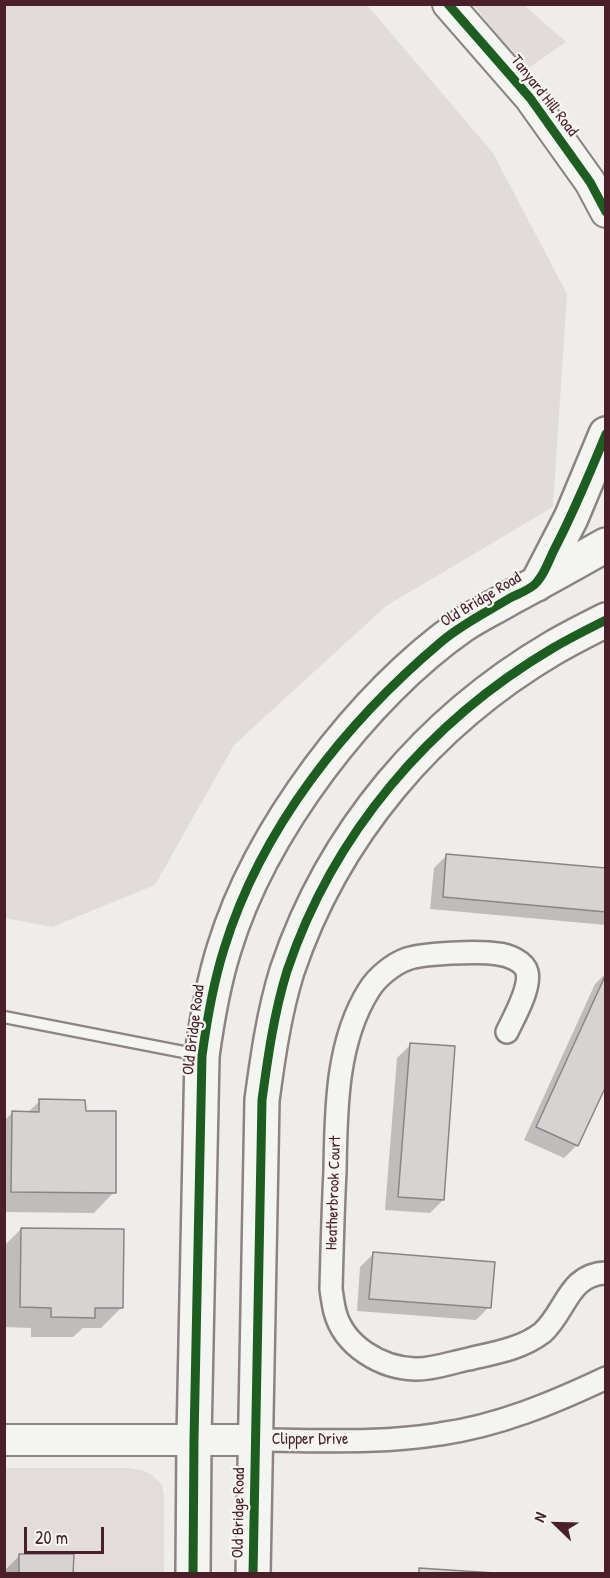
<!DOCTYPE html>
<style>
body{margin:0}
#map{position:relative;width:610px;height:1578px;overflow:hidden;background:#eeedeb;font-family:"Patrick Hand",sans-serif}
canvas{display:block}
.frame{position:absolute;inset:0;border:6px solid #4a1f2b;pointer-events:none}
.north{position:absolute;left:526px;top:1494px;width:60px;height:60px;-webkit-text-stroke:4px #f6f6f2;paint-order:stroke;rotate:293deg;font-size:16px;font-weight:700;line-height:24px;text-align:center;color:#4a1f2b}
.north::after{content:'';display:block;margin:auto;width:21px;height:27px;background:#4a1f2b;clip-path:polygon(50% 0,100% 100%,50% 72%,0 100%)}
.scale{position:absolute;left:24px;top:1527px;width:80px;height:27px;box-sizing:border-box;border:3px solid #4a1f2b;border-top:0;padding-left:8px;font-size:18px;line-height:21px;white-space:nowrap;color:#4a1f2b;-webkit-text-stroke:4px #f6f6f2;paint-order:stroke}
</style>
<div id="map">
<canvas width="610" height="1578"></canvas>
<div class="frame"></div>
<div class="north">N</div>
<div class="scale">20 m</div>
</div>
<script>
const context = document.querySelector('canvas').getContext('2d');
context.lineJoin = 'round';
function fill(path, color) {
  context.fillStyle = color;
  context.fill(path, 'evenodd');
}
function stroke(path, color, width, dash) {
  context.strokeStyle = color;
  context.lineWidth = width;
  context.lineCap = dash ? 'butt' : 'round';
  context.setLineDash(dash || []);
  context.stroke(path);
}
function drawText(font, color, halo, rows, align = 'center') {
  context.font = font + ' "Patrick Hand",sans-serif';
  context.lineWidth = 4.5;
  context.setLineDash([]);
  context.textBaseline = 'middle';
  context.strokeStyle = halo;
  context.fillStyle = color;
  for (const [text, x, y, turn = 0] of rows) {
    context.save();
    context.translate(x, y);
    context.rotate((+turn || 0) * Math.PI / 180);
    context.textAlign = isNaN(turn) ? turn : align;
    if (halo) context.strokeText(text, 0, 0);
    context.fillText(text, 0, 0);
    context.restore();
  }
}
fill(new Path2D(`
 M4,1468H128L141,1470L152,1475L162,1485L164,1496V1573H5Z`), '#e2dddc');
fill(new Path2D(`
 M4,5H367L493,153L567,294L553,507L386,606L234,745L155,885L52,927L5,918Z
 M474,5H524L566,42L524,71Z`), '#e1dcdb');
fill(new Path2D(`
 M447,855L606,870V925L430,909L434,868Z
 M606,973V1082L577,1145L564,1158L524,1140L595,984Z
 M410,1045L443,1200L430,1213L385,1210L397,1058Z
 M40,1101L84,1112L114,1192L94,1213L4,1212V1121L12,1113H27Z
 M21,1229L121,1308L101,1328H83L73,1337H31V1328L4,1327V1246Z
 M373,1254L489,1307L476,1320L357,1311L360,1267Z
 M19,1556L72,1574H6V1569Z`), '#0003');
const building = new Path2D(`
 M446,854L606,868V912L443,897Z
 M606,974V1086L578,1146L536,1127Z
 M410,1043L455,1046L444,1200L398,1197Z
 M39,1099L85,1100L86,1111H116V1193L11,1192L12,1111L39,1112Z
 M21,1228L124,1229L123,1308H95V1318L51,1317V1308L20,1307Z
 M373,1252L495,1262L491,1308L369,1299Z
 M19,1554H74L73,1574H19Z
 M419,1568L510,1574H419Z`);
fill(building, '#d6d3d2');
stroke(building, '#8c8385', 1.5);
const lane = new Path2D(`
 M4,1017L199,1055`);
const street = new Path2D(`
 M507,1032C514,1017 531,988 527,972C524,961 508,955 498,954C480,951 424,953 407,959C393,964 377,977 369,990C336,1042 336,1111 335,1171C333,1210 332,1250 331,1289C332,1296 333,1304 335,1312C344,1346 381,1368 415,1369C432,1370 452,1362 469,1359C494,1353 521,1349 542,1333C566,1312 568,1274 606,1273
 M256,1440C317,1440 379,1444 440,1434C498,1426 553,1403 606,1378`);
const secondary = new Path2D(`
 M448,4L530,98L590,182L606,212
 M4,1440H256`);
const primary = new Path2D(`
 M537,584L571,518L606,434
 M193,1574L194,1439L202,1056C207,1019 213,984 224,949C260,831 362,695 463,625C478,615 495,607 510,598C542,581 574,563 606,545
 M253,1574L262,1100C268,1056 274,1013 287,971C333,834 429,721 553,648C570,638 588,629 606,620`);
stroke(lane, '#8c8385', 15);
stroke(street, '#8c8385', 26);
stroke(secondary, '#8c8385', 34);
stroke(primary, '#8c8385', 38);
stroke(lane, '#f4f4f2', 10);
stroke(street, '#f4f4f2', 21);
stroke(secondary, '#f4f4f2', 30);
stroke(primary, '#f4f4f2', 33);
stroke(new Path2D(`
 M448,4L530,98L590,182L606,212
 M193,1574L194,1439L202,1056C207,1019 213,984 224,949C261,828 346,722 441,642C462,624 487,612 510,598C518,594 532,589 537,582C545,573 549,560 554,550C574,512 590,473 606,434
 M253,1574L262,1100C268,1056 274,1013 287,971C333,834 429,721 553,648C570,638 588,629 606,620`), '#1b5e20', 9);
drawText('16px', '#4a1f2b', '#f6f6f2', [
 ["Tanyard Hill Road",544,96,52],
 ["Old Bridge Road",481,600,-31],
 ["Old Bridge Road",194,1030,-83],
 ["Heatherbrook Court",334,1193,-88],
 ["Clipper Drive",310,1440],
 ["Old Bridge Road",239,1513,-89]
]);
</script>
